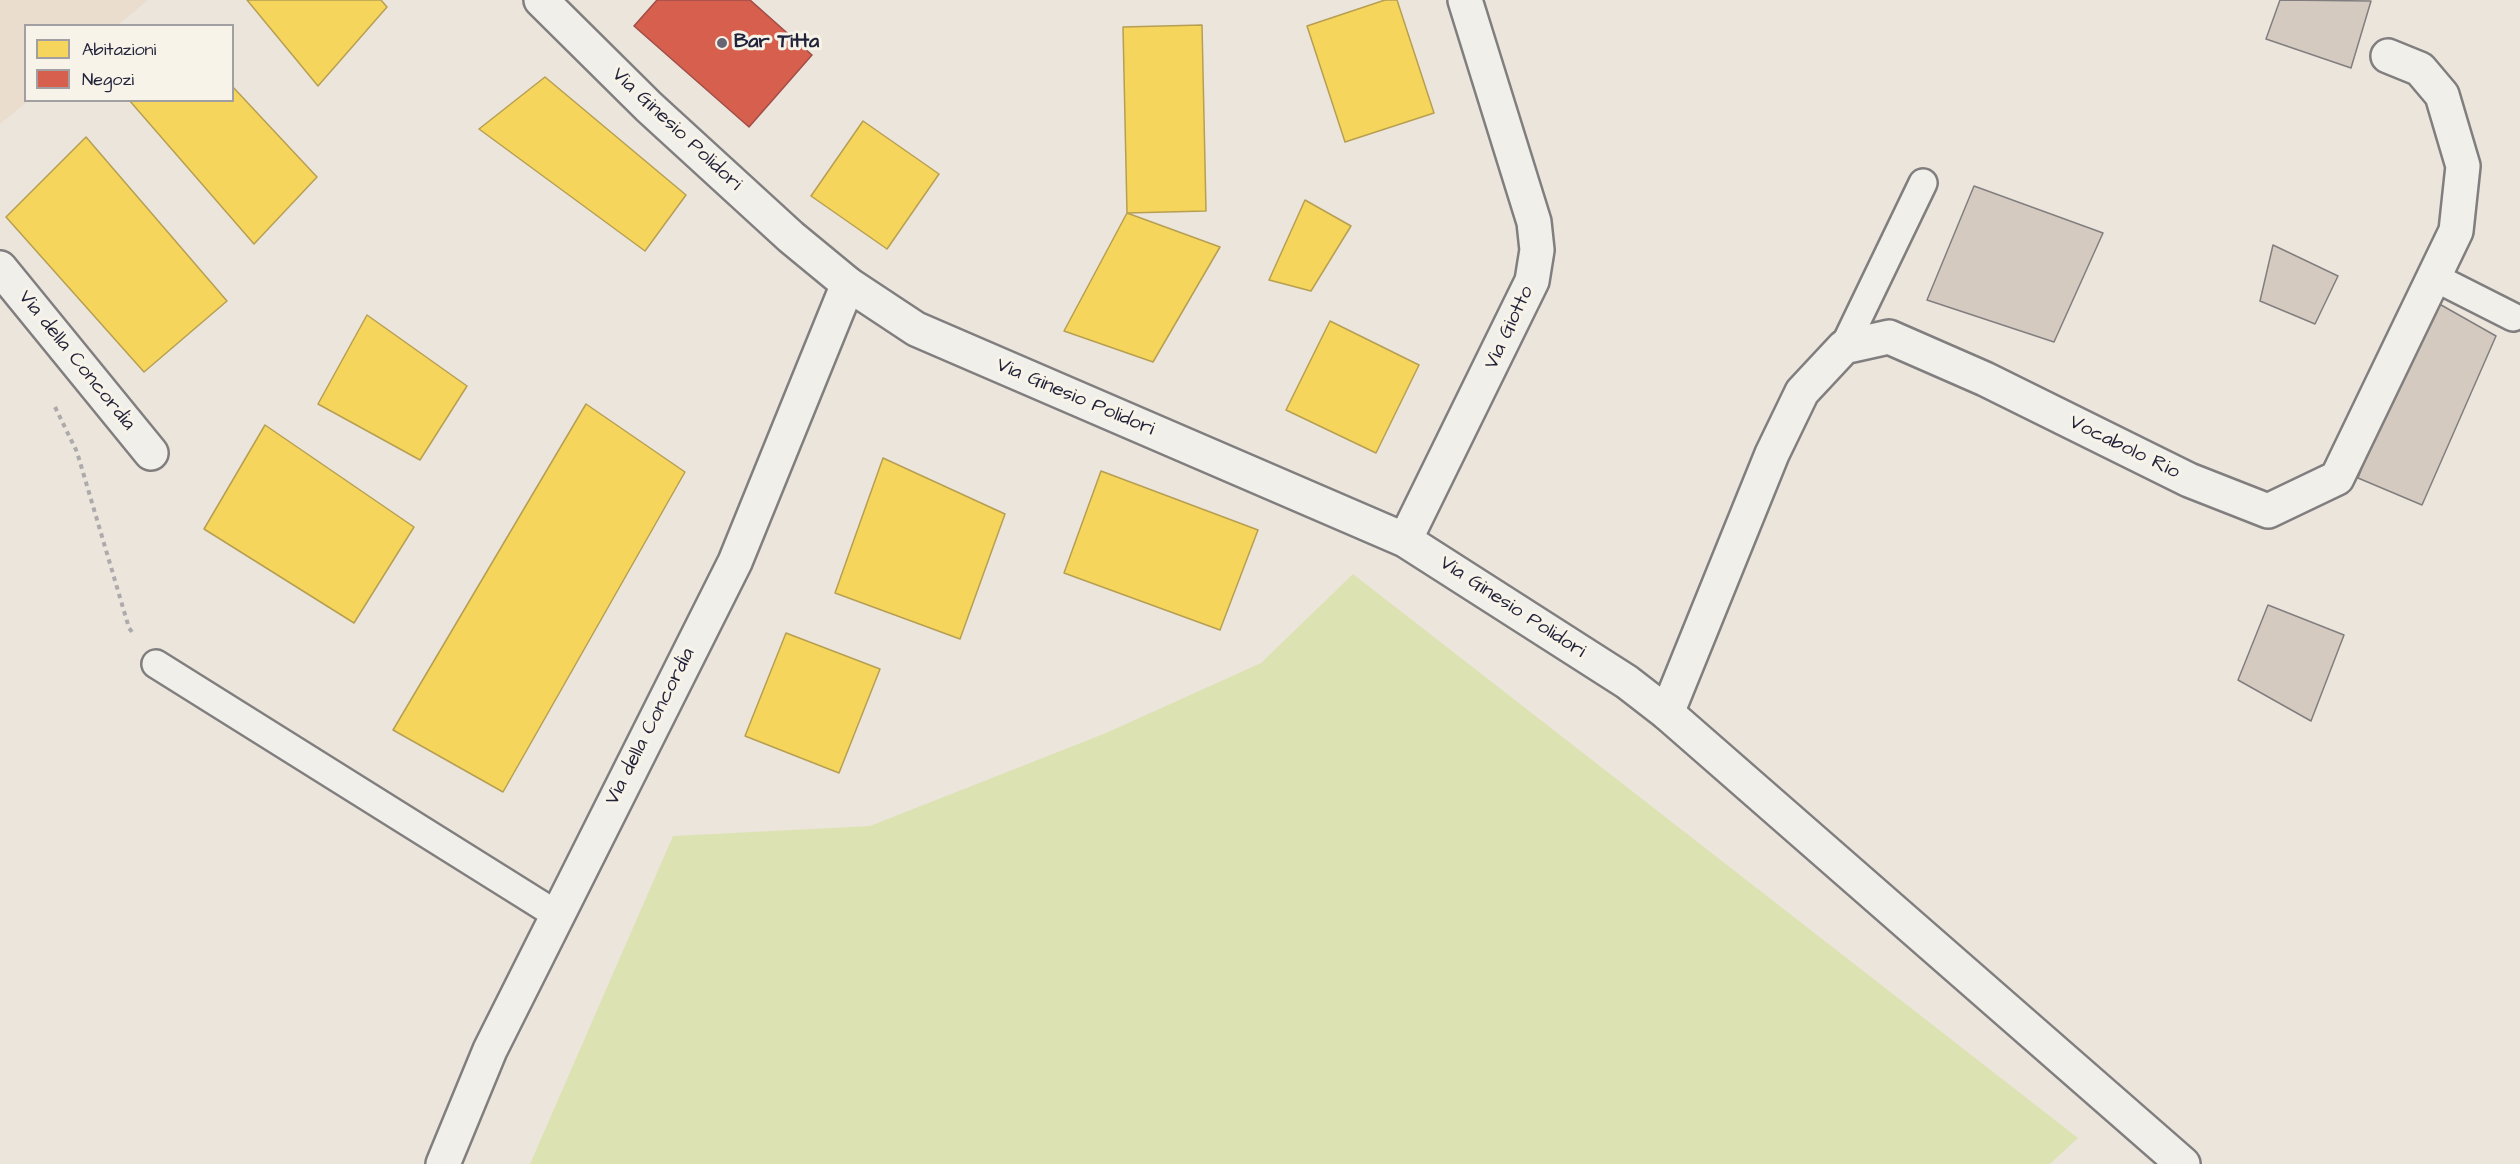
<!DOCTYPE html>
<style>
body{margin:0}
#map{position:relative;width:2520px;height:1164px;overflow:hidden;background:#ece5dc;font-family:"Architects Daughter",sans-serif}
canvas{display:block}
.legend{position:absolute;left:24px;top:24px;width:210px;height:78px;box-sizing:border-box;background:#f7f3e8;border:2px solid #a29fa3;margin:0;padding:8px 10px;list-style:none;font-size:18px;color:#22223b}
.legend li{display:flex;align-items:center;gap:12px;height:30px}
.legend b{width:30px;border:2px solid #a29fa3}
</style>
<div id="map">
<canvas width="2520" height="1164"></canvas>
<ul class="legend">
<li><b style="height:16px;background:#f6d55c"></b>Abitazioni</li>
<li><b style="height:16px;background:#d6604d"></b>Negozi</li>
</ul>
</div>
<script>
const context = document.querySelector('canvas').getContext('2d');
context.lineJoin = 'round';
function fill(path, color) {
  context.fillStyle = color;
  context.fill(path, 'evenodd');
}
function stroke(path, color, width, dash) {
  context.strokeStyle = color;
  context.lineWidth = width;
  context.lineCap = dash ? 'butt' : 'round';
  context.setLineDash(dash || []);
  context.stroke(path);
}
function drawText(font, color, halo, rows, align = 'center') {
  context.font = font + ' "Architects Daughter",sans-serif';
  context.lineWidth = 6;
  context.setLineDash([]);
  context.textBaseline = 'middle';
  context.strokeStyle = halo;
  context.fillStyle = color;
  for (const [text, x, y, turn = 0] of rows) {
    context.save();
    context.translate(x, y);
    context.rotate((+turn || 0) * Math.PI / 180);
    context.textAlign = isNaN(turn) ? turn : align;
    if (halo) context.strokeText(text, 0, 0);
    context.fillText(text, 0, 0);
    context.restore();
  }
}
fill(new Path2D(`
 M0,0H148L118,25L26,26V100L28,101L0,124Z`), '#ebddcd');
fill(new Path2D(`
 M1353,574L2078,1138L2050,1164H530L673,836L870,826L1106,733L1261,663Z`), '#dde2b3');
const homes = new Path2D(`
 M247,0H381L387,7L318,86Z
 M1385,0H1397L1434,113L1345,142L1307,26Z
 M1202,25L1206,211L1127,213L1123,27Z
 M545,77L686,195L645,251L479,129Z
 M232,86L317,177L254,244L129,100H232Z
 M863,121L939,174L887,249L811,196Z
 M86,137L227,301L144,372L6,217Z
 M1305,200L1351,226L1311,291L1269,280Z
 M1127,213L1220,247L1153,362L1064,331Z
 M367,315L467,386L420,460L318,404Z
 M1330,321L1419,365L1376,453L1286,410Z
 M586,404L685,472L503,792L393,730Z
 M265,425L414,527L354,623L204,529Z
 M883,458L1005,514L960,639L835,593Z
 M1101,471L1258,530L1220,630L1064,573Z
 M786,633L880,669L839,773L745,736Z`);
fill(homes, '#f6d55c');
stroke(homes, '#b69f52', 1.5);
const shops = new Path2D(`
 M657,0H750L812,55L749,127L634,26Z`);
fill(shops, '#d6604d');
stroke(shops, '#a04d48', 1.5);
const building = new Path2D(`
 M2280,0L2371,1L2351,68L2266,39Z
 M1974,186L2103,233L2054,342L1927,300Z
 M2273,245L2338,276L2315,324L2260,301Z
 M2427,297L2496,336L2422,505L2358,478Z
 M2268,605L2344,635L2311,721L2238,680Z`);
fill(building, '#d5cabf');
stroke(building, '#817e7f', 1.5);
const service = new Path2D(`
 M2434,277L2513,317
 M1844,347L1923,183
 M156,664L557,915`);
const minor = new Path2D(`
 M0,268L151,453
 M1405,540L1532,281L1537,250L1534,222L1465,0
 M1667,713L1772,454L1802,392L1844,347L1889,337L1985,379L2189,480L2268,511L2337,478L2456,231L2463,166L2442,95L2420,69L2388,56
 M443,1164L490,1050L735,562L848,284`);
const tertiary = new Path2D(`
 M541,0L649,107L791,237L848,284L916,329L1405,540L1627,682L1667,713L2183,1164`);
stroke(service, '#817e7f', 32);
stroke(minor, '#817e7f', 38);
stroke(tertiary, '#817e7f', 38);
stroke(new Path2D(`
 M55,407L77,452L129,628L132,632`), '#acaaab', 4, [4.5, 4.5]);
stroke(service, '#f1efea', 27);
stroke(minor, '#f1efea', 33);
stroke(tertiary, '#f1efea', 33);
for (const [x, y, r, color] of [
 [722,43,6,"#696673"]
]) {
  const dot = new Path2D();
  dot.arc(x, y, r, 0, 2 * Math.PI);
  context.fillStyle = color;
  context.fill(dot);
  stroke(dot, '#f7f3e8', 2);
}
drawText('bold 20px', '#22223b', '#f7f3e8', [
 ["Bar Titta",734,43]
], 'left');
drawText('20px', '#22223b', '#f7f3e8', [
 ["Via Ginesio Polidori",676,130,43],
 ["Via Giotto",1510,328,-65],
 ["Via della Concordia",76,361,51],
 ["Via Ginesio Polidori",1075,398,23],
 ["Vocabolo Rio",2124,448,26],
 ["Via Ginesio Polidori",1512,608,33],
 ["Via della Concordia",651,727,-63]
]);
</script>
